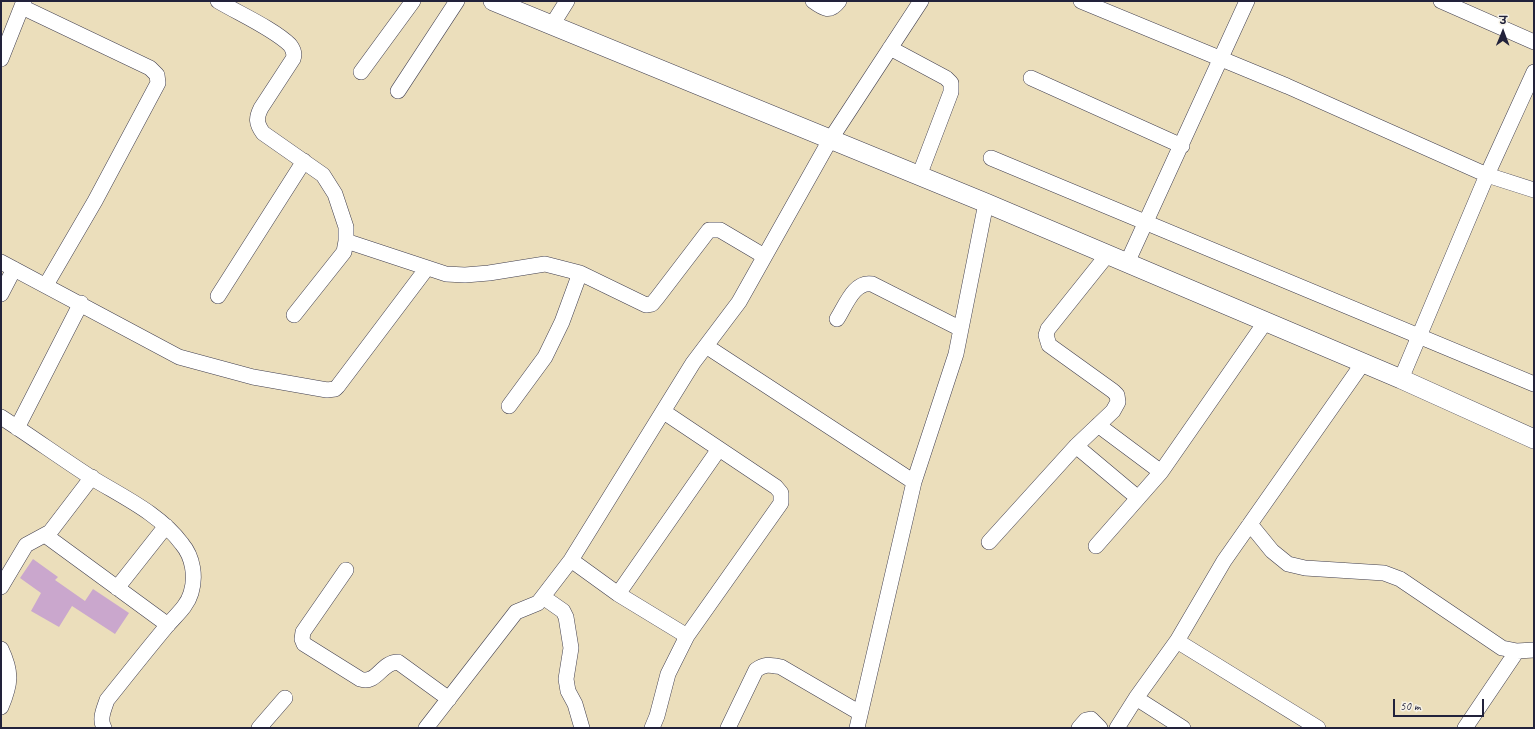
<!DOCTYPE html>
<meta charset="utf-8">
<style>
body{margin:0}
#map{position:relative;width:1535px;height:729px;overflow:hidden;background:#ebdebb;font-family:Caveat,"Playpen Sans Deva",sans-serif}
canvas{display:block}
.frame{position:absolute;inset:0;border:2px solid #22223b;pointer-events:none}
.north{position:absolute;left:1483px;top:12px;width:40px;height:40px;-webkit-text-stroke:3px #f7f3e8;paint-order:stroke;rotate:1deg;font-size:11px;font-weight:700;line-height:16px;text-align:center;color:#22223b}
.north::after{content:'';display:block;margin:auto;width:14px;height:18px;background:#22223b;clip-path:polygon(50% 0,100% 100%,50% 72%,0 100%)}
.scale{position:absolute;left:1393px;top:699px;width:91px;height:18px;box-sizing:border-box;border:2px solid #22223b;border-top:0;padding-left:5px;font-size:12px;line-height:14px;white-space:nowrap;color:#22223b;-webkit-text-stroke:3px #f7f3e8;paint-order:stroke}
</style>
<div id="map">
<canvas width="1535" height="729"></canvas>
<div class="frame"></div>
<div class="north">उ</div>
<div class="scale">50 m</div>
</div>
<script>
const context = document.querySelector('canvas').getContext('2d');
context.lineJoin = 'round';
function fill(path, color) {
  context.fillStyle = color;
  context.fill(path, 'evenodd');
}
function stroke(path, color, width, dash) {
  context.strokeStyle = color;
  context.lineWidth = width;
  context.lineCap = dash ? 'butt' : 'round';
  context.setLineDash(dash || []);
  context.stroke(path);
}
fill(new Path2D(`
 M33,559L58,577L55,580L85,601L93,589L129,613L115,634L72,606L59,627L31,611L41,593L20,578Z`), '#caa7cd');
const minor = new Path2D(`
 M218,1C238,13 274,29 290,45C293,49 295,54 293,59L261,108C256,118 256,123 263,133L323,175L335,194L346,227V241L344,252L294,315
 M813,1C824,9 830,13 839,1
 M1081,1L1287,86L1487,175L1534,190
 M1441,1L1534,42
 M22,7L150,68L157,75L158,83L95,201L46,285
 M552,25L567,1
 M890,48L946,78L951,83V92L919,176
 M1,59L24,1
 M361,72L413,1
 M1031,78L1182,146
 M398,91L457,1
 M991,158L1534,384
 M346,241L446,274L465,275L489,273L545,264L580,273L646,305L652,304L657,298L709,230H720L764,256
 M1,262L179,357L253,377L327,390L335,389L338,386L427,268
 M1127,263L1247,1
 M1,294L14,269
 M218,296L304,161
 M837,319C846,305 854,281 872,284L961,329
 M706,346L914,482
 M1401,379L1487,175L1534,72
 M509,406L545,357L562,322L580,273
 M1,417C32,437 61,458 92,478C123,497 160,514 182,544C193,557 196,577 191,593C187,607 175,616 166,627C146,651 127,675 107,700C104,709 99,719 104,728
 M1098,425L1161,472
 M17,428L81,303
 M1076,446L1138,498
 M1250,524L1272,551L1288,564L1305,568L1384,573L1400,579L1502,648L1517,651L1534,650
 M45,535L168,625
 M989,542L1076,446L1113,411L1118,402L1117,395L1113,391L1049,345L1046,335L1048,329L1108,254
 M1096,546L1161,472L1266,321
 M571,560L618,594L687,636
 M346,570L303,632L302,639L304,644L360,679C377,685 381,662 398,662L449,699
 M1,587L26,545L50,532L92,477
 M117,588L166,526
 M618,594L719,449
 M543,597L563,611L566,617L571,648L566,679L568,691L575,704L582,728
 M1177,641L1318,728
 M1,649C12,672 11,684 1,707
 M1136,698L1183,728
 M259,728L285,698
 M426,728L516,612L538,603L571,560L693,363L739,302L830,140L921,1
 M652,728L657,716L668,674L687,636L781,503V493L776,487L664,412
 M728,728L756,670C765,663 771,665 781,667L860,713
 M857,728L914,482L956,354L986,203
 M1079,728L1086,720L1091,719L1100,728
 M1117,728L1136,698L1177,641L1224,561L1363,363
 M1465,728L1517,651`);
const major = new Path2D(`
 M493,1L986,203L1401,379L1534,439`);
stroke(minor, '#403e4e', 16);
stroke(major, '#403e4e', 20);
stroke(minor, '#fff', 15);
stroke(major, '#fff', 19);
</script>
